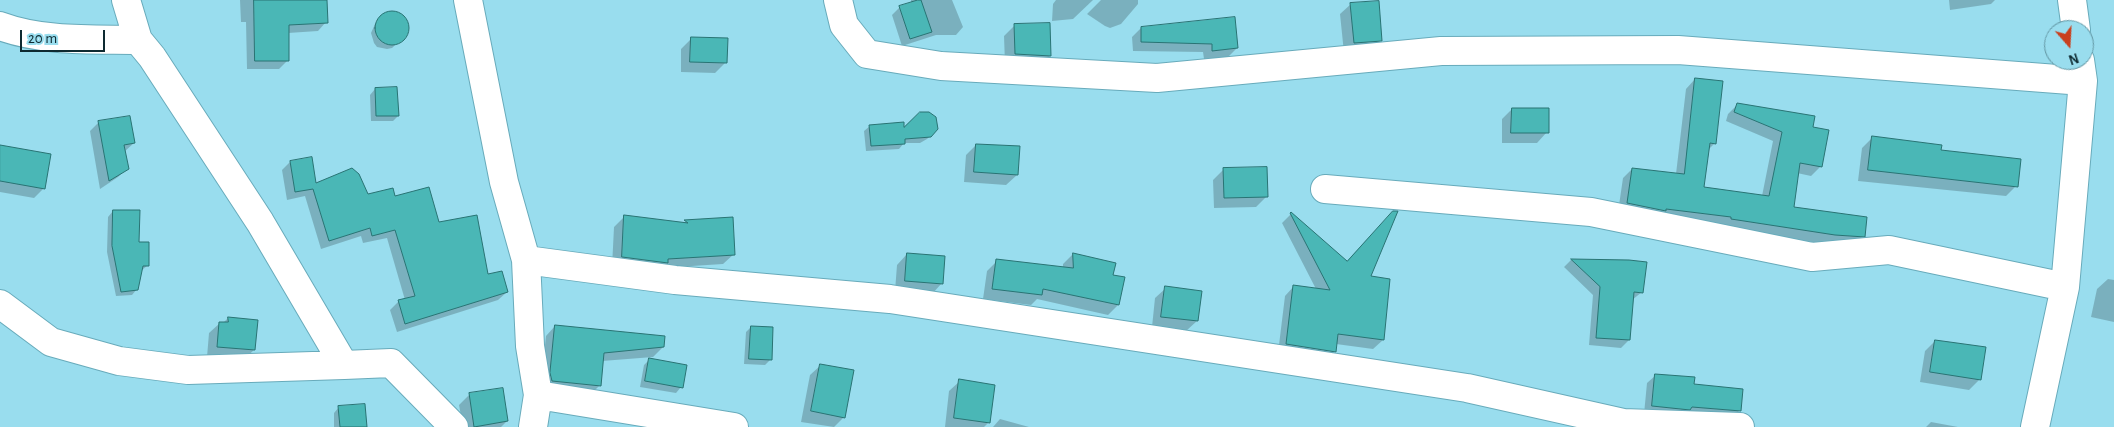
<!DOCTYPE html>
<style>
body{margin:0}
#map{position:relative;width:2114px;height:427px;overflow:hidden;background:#9de;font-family:"Alegreya Sans",sans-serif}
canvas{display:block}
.north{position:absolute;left:2044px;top:20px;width:50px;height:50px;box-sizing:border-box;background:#9de;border:1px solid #6195a2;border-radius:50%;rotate:161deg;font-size:14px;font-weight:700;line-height:20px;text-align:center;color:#0e2a31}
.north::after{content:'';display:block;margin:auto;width:18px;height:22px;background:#c9401e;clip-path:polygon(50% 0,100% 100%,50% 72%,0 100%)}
.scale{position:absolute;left:20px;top:30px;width:85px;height:22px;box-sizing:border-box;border:2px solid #0e2a31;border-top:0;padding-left:6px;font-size:15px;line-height:18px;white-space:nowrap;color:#0e2a31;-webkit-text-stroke:4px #9de;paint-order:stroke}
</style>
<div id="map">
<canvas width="2114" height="427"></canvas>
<div class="north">N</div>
<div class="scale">20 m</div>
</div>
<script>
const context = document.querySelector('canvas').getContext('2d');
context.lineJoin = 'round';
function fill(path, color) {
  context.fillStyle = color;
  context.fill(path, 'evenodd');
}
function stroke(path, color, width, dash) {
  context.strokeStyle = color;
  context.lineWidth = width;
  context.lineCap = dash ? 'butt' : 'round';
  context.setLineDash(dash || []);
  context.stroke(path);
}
fill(new Path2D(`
 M240,0H326V22L318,31L288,33V60L279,69H247L246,22H241Z
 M911,0H952L963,27L956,35H936L902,46L892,15L900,7L911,4Z
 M1056,0H1093L1073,19L1052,21L1053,4Z
 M1101,0H1138V4L1121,24L1110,28L1105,26L1087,14Z
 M1949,0H1995L1991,4L1950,10Z
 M1351,4L1381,40L1370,51L1344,53L1340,14Z
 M389,12H394L403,16L408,25L406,35L392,48L387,49L377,47L374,43L371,33L375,24Z
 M1049,24L1050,56L1040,66L1005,64L1004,36L1015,25Z
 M1141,28L1237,48L1228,57L1204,59L1203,52L1133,51L1132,37Z
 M692,38L725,63L715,73L681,72V49Z
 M1695,79L1715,143L1707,151L1703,188L1762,196L1773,141L1726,121L1728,114L1737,105L1812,128L1821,166L1811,176L1797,173L1792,208L1863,236L1854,245L1825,244L1618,212L1623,178L1632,169L1676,174L1686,89Z
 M375,89L398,116L393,121H371L370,95Z
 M1512,109L1547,132L1537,143H1502V119Z
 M925,112L933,133L927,139L920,143H904L899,149L866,151L864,131L870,126L903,129L917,115Z
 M99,122L134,143L124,152L127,168L118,177L100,189L90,131Z
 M1873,137L1940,151L2016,186L2006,196L1858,181L1862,148Z
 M976,145L1017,175L1006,185L964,182L966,155Z
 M0,147L44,188L34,198L0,192Z
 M290,162L315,185L368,195L394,197L438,224L487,276L507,292L498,300L397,332L390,310L399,301L405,300L387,238L363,243L361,236L321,249L305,196L287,200L282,170Z
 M1224,169L1266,197L1256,207L1214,208L1213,180Z
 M113,211L138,243L148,265L141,271L137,289L132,295L116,296L107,252L108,217Z
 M1291,214L1347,262L1369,277L1383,340L1373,349L1336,344L1335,351L1325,361L1278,353L1285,296L1294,286L1316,289L1282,223Z
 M625,216L683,224L685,222L731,218L734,254L723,264L661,268L612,267L614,227Z
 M907,254L942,283L932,294L895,291L897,265Z
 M1073,254L1112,276L1124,278L1118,305L1108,315L1037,299L1031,305L983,299L987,271L997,261L1063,269V264Z
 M1571,260L1629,261L1642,292L1632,300L1629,340L1621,348L1589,345L1593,295L1564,267Z
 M2108,279L2114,280V322L2091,317L2097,289Z
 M1166,288L1197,321L1186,331L1152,327L1155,298Z
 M228,318L254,350L243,360L207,357L209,333L220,323H223Z
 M555,326L663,347L653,357L602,361L600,385L590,395L541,383L546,336Z
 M751,327L770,360L765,365L744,364L746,332Z
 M1935,341L1980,379L1969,390L1920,382L1925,351Z
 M649,360L681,387L676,393L640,387L644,365Z
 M821,365L844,417L834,427L801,422L810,375Z
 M1656,375L1693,385L1740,410L1731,419L1644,414L1647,383Z
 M960,381L989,422L984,427H945L949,391Z
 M470,394L507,421L501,427H463L459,405Z
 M339,407L365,427H334V413Z
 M1000,419L1029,427H993Z
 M1931,422L1958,427H1926Z`), '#0003');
const building = new Path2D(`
 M254,0H327L328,23L289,25V61H255Z
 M918,0H921L932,32L910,39L899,6Z
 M1379,1L1382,41L1354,43L1350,3Z
 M375 28a17 17 0 1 1 34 0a17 17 0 1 1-34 0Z
 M1235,17L1238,48L1212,51V44L1141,42V27Z
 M1050,23L1051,56L1015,54L1014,24Z
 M691,37L728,38L727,63L690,62Z
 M1695,78L1723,81L1716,144L1710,143L1704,187L1769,196L1782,132L1734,112L1737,103L1815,116L1813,127L1829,130L1822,167L1800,163L1794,207L1867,217L1865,237L1835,235L1731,219V217L1666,209V211L1627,203L1632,168L1684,174Z
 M397,87L399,116H376L375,88Z
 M1512,108H1549V133H1511Z
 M920,112H929L936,117L938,129L931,137L905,139V144L871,146L869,125L904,122V127Z
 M130,116L135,143L124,145L129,169L109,181L98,121Z
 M1872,136L1942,145L1941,150L2021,159L2018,187L1868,170Z
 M976,144L1020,146L1018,175L974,172Z
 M0,145L51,154L45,189L0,181Z
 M312,157L316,183L352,168L359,174L368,194L393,188L395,196L429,187L439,222L477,215L488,274L502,271L508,292L405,324L398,300L415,296L395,230L372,236L370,228L329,241L313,189L295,192L290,161Z
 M1267,167L1268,197L1224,198L1223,168Z
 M113,210H140L139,242H149V266H143L138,290L121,292L112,246Z
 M1393,211H1398L1371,276L1390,279L1384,340L1338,334L1336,352L1286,344L1293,285L1330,290L1290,213L1291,212L1347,261Z
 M624,215L688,223L684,220L733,217L735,255L668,259V263L622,257Z
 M907,253L945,256L943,284L905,281Z
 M1073,253L1116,263L1113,275L1125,277L1119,305L1043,289L1042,295L992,289L996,259L1073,268Z
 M1571,259L1629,260L1647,262L1643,293L1634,292L1630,340L1596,338L1600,287Z
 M1165,286L1202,291L1198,321L1161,317Z
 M228,317L258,320L255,350L217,347L219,322H228Z
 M555,325L665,336L664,347L604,353L601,386L552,381L550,373Z
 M751,326L773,327L772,360L749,359Z
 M1935,340L1986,347L1981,380L1930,372Z
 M649,358L687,365L683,388L645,381Z
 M820,364L854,370L845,418L811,411Z
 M1655,374L1695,377L1694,384L1743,389L1741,411L1692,407L1690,410L1652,406Z
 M959,379L995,385L990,423L954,418Z
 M503,388L508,421L474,427L469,393Z
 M365,404L367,427H340L338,406Z`);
fill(building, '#4ab7b6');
stroke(building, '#297373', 1);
const street = new Path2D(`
 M126,0L138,40L152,57L260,222L344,365L391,363L454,427
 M468,0L504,182L526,260L530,346L538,395L533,427
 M838,0L844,25L867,54L941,66L1157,78L1441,51L1678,50L2083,81
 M2072,0L2076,30
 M0,26C43,42 93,39 138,40
 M1325,189L1591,212L1812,257L1889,250L2065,287
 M526,260L675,280L890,299L1467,388L1623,423L1740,427
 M0,304L51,342L119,361L188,370L344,365
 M538,395L734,427
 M2035,427L2065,287L2083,81L2080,60`);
stroke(street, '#68abbb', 30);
stroke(street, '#fff', 28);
</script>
